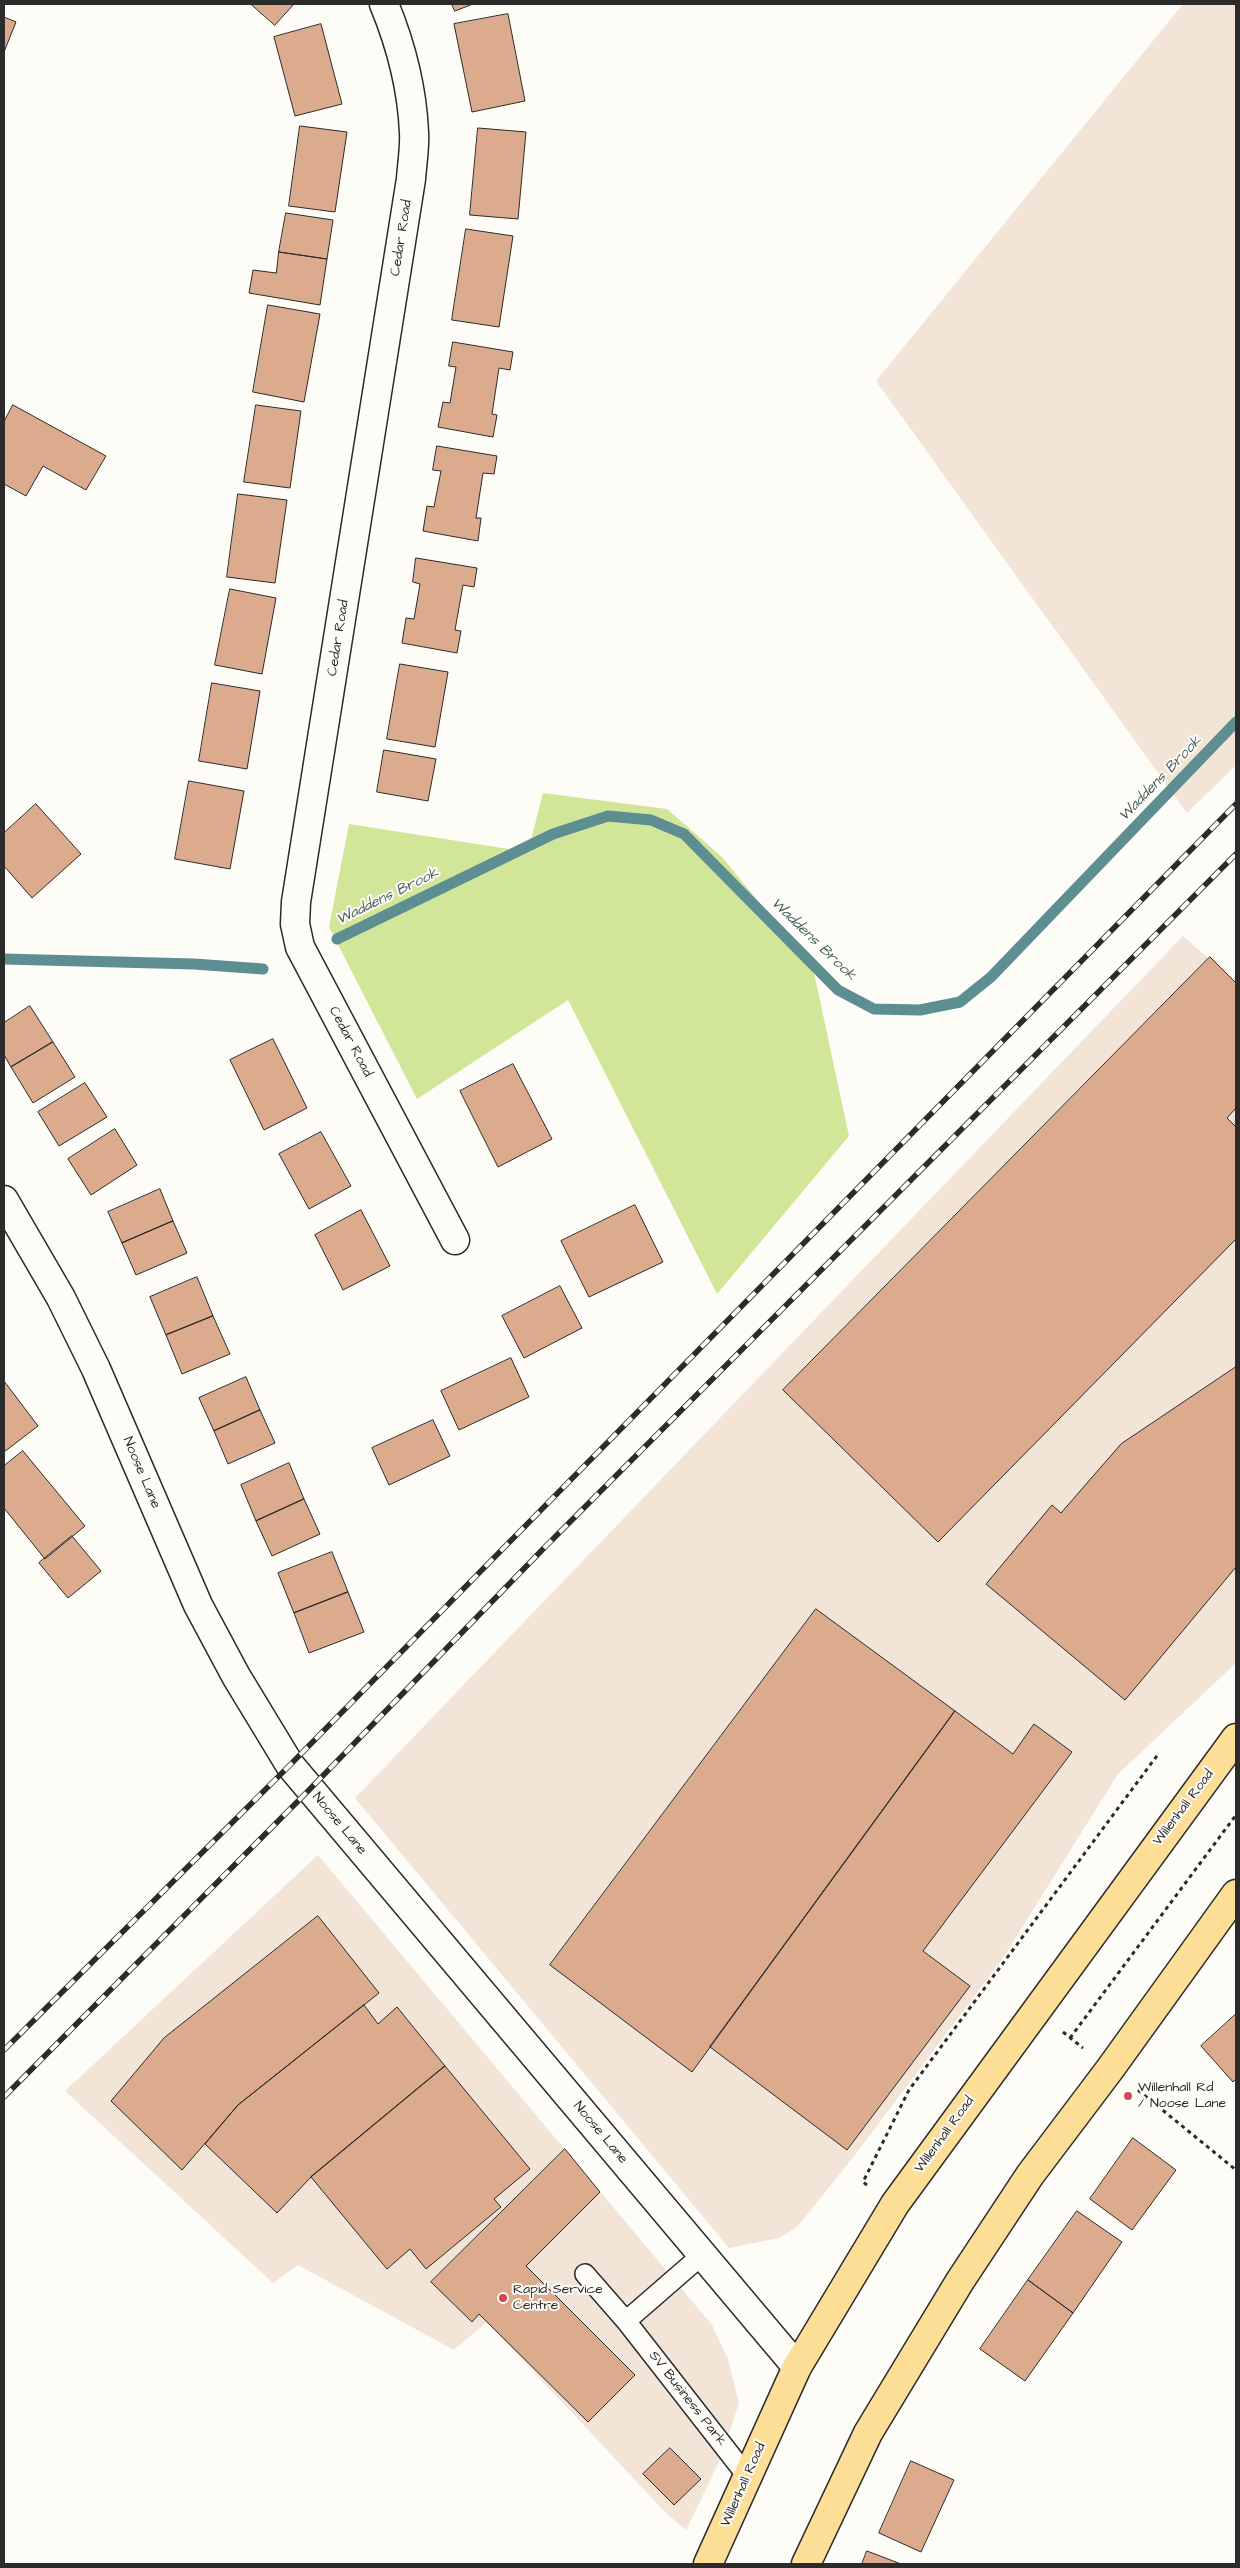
<!DOCTYPE html>
<style>
body{margin:0}
#map{position:relative;width:1240px;height:2568px;overflow:hidden;background:#fdfcf7;font-family:"Architects Daughter",sans-serif}
canvas{display:block}
.frame{position:absolute;inset:0;border:5px solid #2b2b2b;pointer-events:none}
</style>
<div id="map">
<canvas width="1240" height="2568"></canvas>
<div class="frame"></div>
</div>
<script>
const context = document.querySelector('canvas').getContext('2d');
context.lineJoin = 'round';
function fill(path, color) {
  context.fillStyle = color;
  context.fill(path, 'evenodd');
}
function stroke(path, color, width, dash) {
  context.strokeStyle = color;
  context.lineWidth = width;
  context.lineCap = dash ? 'butt' : 'round';
  context.setLineDash(dash || []);
  context.stroke(path);
}
function drawText(font, color, halo, rows, align = 'center') {
  context.font = font + ' "Architects Daughter",sans-serif';
  context.lineWidth = 4;
  context.setLineDash([]);
  context.textBaseline = 'middle';
  context.strokeStyle = halo;
  context.fillStyle = color;
  for (const [text, x, y, turn = 0] of rows) {
    context.save();
    context.translate(x, y);
    context.rotate((+turn || 0) * Math.PI / 180);
    context.textAlign = isNaN(turn) ? turn : align;
    if (halo) context.strokeText(text, 0, 0);
    context.fillText(text, 0, 0);
    context.restore();
  }
}
fill(new Path2D(`
 M1183,4H1236V765L1187,813L876,381Z
 M1183,936L1236,983V1663L1118,1774L1003,1958L855,2155L797,2227L779,2238L729,2248L355,1798Z
 M318,1855L712,2325L728,2359L739,2403L721,2458L686,2530L665,2512L487,2322L454,2350L298,2265L273,2283L65,2091Z`), '#f3e4d8');
fill(new Path2D(`
 M543,793L667,809L722,857L813,968L849,1136L717,1294L568,1000L417,1099L329,927L349,824L528,852Z`), '#d2e69a');
stroke(new Path2D(`
 M337,939L553,834L608,816L651,820L684,834L838,990L874,1009L920,1010L960,1002L991,977L1236,722
 M4,959L194,964L263,969`), '#5d8e91', 11);
const building = new Path2D(`
 M251,4H294L275,25Z
 M452,4H473L455,11Z
 M508,14L525,101L472,112L454,24Z
 M4,17L16,22L4,52Z
 M321,24L342,104L295,116L274,37Z
 M300,126L347,132L335,212L289,206Z
 M478,128L526,132L518,219L470,215Z
 M286,213L333,220L327,259L279,252Z
 M466,229L513,236L499,327L452,320Z
 M279,252L327,259L320,305L249,293L253,270L276,273Z
 M268,305L320,314L304,402L253,392Z
 M453,342L513,352L510,370L499,368L492,414L497,415L493,437L438,427L443,402L450,403L456,367L449,366Z
 M13,405L106,456L86,490L43,466L26,496L4,484V422Z
 M256,405L301,411L290,488L244,482Z
 M437,446L497,456L494,474L483,473L476,518H481L478,541L423,531L427,506L434,507L441,471L433,470Z
 M238,494L287,500L275,583L227,577Z
 M416,558L477,568L474,587L463,585L455,630L461,631L457,653L402,643L406,618L414,619L420,584L413,582Z
 M230,589L276,598L262,674L215,665Z
 M400,664L448,672L435,747L387,739Z
 M212,683L260,691L247,769L199,761Z
 M384,750L436,759L428,801L377,792Z
 M189,781L244,791L230,869L175,859Z
 M36,804L81,854L32,898L4,866V833Z
 M1210,957L1236,983V1108L1227,1118L1236,1127V1239L938,1542L783,1390Z
 M30,1006L53,1042L11,1067L4,1055V1023Z
 M273,1039L307,1108L264,1130L230,1060Z
 M53,1042L75,1077L33,1103L11,1067Z
 M513,1064L552,1139L498,1167L460,1091Z
 M85,1083L107,1117L59,1146L38,1112Z
 M115,1129L137,1165L91,1195L68,1159Z
 M321,1132L351,1186L309,1209L279,1154Z
 M160,1189L173,1221L122,1243L108,1212Z
 M635,1205L663,1262L589,1297L561,1241Z
 M361,1210L390,1266L343,1290L315,1235Z
 M173,1221L187,1253L136,1275L122,1243Z
 M197,1277L213,1316L166,1335L150,1297Z
 M560,1286L582,1328L524,1358L502,1316Z
 M213,1316L230,1354L182,1374L166,1335Z
 M511,1358L529,1397L459,1430L441,1391Z
 M1236,1367V1567L1125,1700L986,1584L1052,1505L1061,1513L1121,1444Z
 M246,1377L260,1410L214,1431L199,1398Z
 M4,1381L38,1426L4,1452Z
 M260,1410L275,1443L228,1464L214,1431Z
 M433,1420L450,1456L389,1485L372,1448Z
 M23,1451L85,1526L45,1559L4,1508V1466Z
 M289,1463L304,1499L256,1521L241,1485Z
 M304,1499L320,1534L272,1556L256,1521Z
 M72,1536L101,1571L68,1598L39,1563Z
 M332,1552L348,1592L294,1613L278,1573Z
 M348,1592L364,1632L309,1653L294,1613Z
 M816,1609L955,1711L692,2072L550,1965Z
 M955,1711L1013,1754L1034,1724L1072,1752L923,1951L970,1986L847,2150L710,2047Z
 M318,1916L379,1993L238,2105L182,2170L111,2101L164,2038Z
 M364,2005L378,2024L397,2007L445,2066L311,2177L277,2213L205,2144L238,2105Z
 M1236,2014V2079L1233,2082L1201,2046Z
 M445,2066L530,2169L494,2199L501,2207L426,2269L410,2249L387,2269L311,2177Z
 M1133,2138L1176,2170L1132,2230L1090,2199Z
 M565,2149L600,2192L526,2266L635,2375L588,2422L479,2314L472,2322L431,2282Z
 M1077,2211L1122,2242L1073,2313L1028,2280Z
 M1028,2280L1073,2313L1025,2381L980,2349Z
 M670,2448L701,2479L674,2505L643,2474Z
 M911,2461L954,2480L921,2552L879,2533Z
 M867,2551L901,2564H862Z`);
fill(building, '#dcab8e');
stroke(building, '#2b2b2b', 1);
const lane = new Path2D(`
 M585,2274L626,2321L702,2255
 M626,2321L747,2476`);
const street = new Path2D(`
 M384,4C401,45 412,88 414,132C415,147 412,164 411,179L296,902L295,924L300,947L455,1240`);
const secondary = new Path2D(`
 M4,1200L61,1298L96,1369L198,1605L236,1676L290,1765L797,2367`);
const highway = new Path2D(`
 M708,2564L797,2367L895,2204L1236,1738
 M806,2564L868,2433L960,2281L1030,2175L1110,2069L1236,1894`);
stroke(lane, '#2b2b2b', 22);
stroke(street, '#2b2b2b', 31);
stroke(secondary, '#2b2b2b', 31);
stroke(highway, '#2b2b2b', 31);
stroke(new Path2D(`
 M1063,2032L1083,2048
 M1070,2038L1236,1815
 M1138,2090L1236,2170
 M867,2185L863,2182L909,2090L1159,1753`), '#2b2b2b', 3, [4, 4]);
stroke(lane, '#fdfcf7', 19);
stroke(street, '#fdfcf7', 28);
stroke(secondary, '#fdfcf7', 28);
stroke(highway, '#fdde96', 28);
const rail = new Path2D(`
 M4,2050L290,1765L1236,804
 M4,2097L310,1789L545,1547L1236,854`);
stroke(rail, '#2b2b2b', 5.5);
stroke(rail, '#fdfcf7', 4, [11]);
for (const [x, y, r, color] of [
 [1128,2096,5,"#d1495b"],
 [503,2298,5,"#d1495b"]
]) {
  const dot = new Path2D();
  dot.arc(x, y, r, 0, 2 * Math.PI);
  context.fillStyle = color;
  context.fill(dot);
  stroke(dot, '#fdfcf7', 2);
}
drawText('14px', '#2b2b2b', '#fdfcf7', [
 ["Cedar Road",402,238,-81],
 ["Cedar Road",339,638,-81],
 ["Cedar Road",350,1042,62],
 ["Noose Lane",141,1473,67],
 ["Willenhall Road",1184,1808,-53],
 ["Noose Lane",339,1824,50],
 ["Noose Lane",600,2133,50],
 ["Willenhall Road",945,2135,-54],
 ["SV Business Park",687,2399,52],
 ["Willenhall Road",744,2485,-66]
]);
drawText('14px', '#2b2b2b', '#fdfcf7', [
 ["Willenhall Rd",1138,2088],
 ["/ Noose Lane",1138,2104],
 ["Rapid Service",513,2290],
 ["Centre",513,2306]
], 'left');
drawText('italic 15px', '#445d5e', '#fdfcf7', [
 ["Waddens Brook",1161,779,-46],
 ["Waddens Brook",388,897,-26],
 ["Waddens Brook",813,940,44]
]);
</script>
